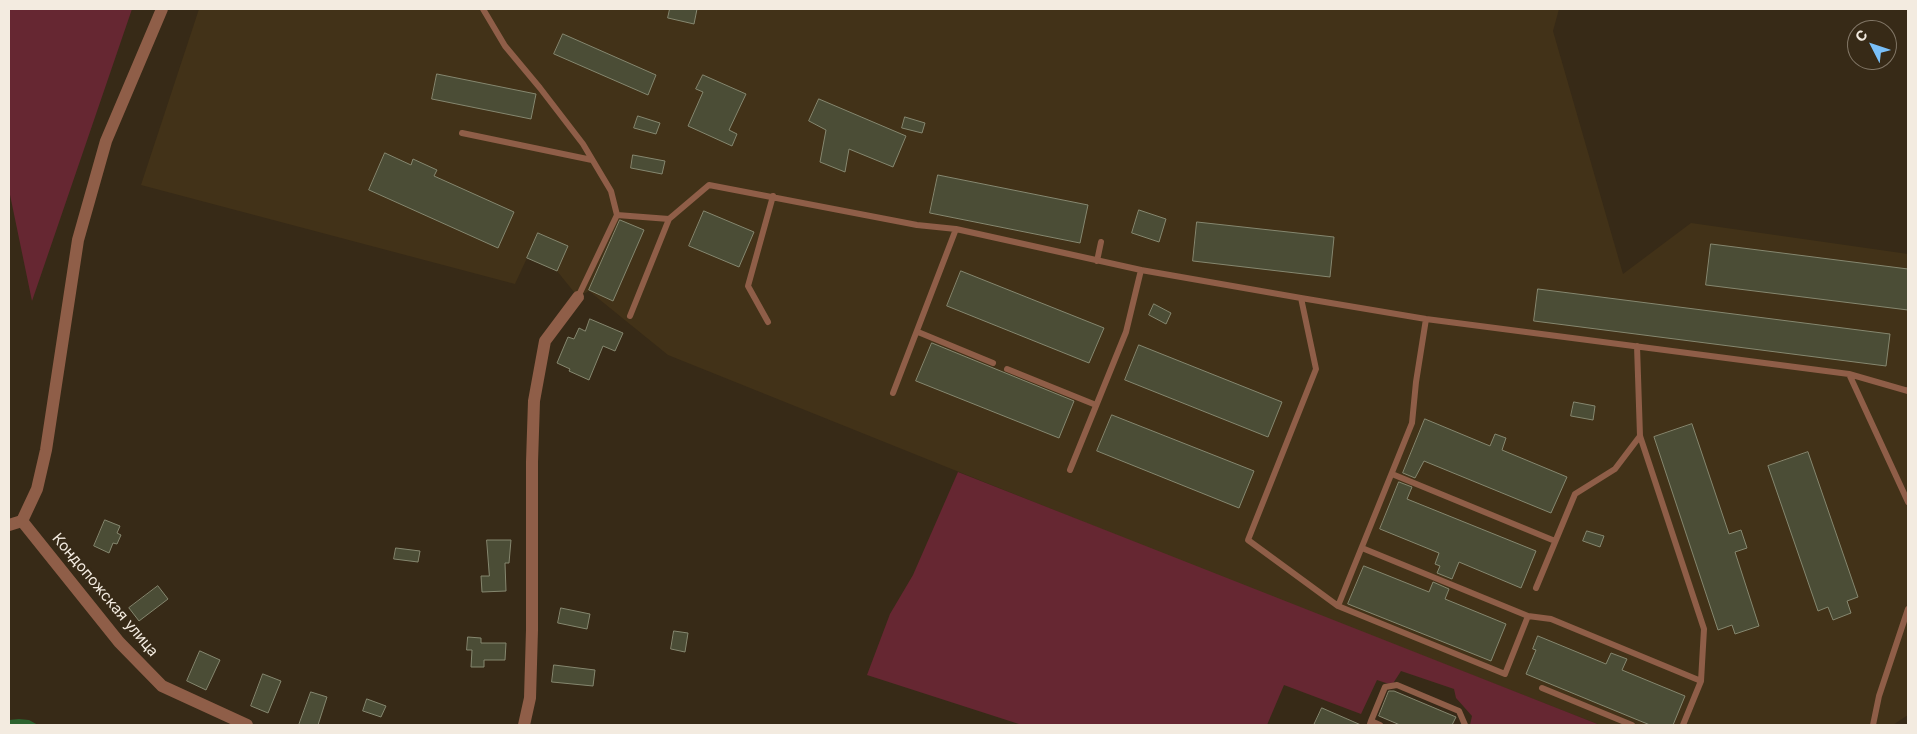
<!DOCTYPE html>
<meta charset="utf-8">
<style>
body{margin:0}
#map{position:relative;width:1917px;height:734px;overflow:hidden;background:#372a17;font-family:Inter,sans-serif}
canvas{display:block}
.frame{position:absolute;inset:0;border:10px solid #f3ebe0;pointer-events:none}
.north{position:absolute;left:1847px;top:20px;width:50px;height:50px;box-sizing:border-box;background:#372a17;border:1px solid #827767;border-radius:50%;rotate:311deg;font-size:14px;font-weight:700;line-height:20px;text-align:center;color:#f3ebe0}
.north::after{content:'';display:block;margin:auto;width:18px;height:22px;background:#79bff8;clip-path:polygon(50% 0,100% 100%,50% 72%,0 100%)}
</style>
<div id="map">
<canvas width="1917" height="734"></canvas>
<div class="frame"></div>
<div class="north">С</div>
</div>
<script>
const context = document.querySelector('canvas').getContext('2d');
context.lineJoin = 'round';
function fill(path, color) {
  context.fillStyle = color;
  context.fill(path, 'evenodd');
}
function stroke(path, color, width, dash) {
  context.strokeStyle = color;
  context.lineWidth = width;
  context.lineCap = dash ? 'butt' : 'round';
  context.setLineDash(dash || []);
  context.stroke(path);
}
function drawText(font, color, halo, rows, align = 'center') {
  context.font = font + ' Inter,sans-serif';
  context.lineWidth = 5;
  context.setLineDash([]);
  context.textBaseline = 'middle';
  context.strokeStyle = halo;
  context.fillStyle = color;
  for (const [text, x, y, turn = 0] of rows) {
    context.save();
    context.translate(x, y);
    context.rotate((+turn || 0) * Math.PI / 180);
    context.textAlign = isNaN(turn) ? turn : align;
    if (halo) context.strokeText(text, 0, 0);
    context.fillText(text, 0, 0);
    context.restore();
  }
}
fill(new Path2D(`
 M199,9H1559L1553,31L1623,274L1691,223L1908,254V715L1893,725H1600L1208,572L668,355L589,291L578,297L557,271L527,258L515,284L141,185Z`), '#423218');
fill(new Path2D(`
 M9,9H132L32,301L9,190Z
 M958,472L1600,725H1470L1472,716L1456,698L1454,689L1401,671L1392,685L1377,680L1361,714L1284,685L1267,725H1022L867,675L890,614L913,575Z`), '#662732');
fill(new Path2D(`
 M19,719L29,720L38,725H9V720Z`), '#2b622e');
const building = new Path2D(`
 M670,9H697L694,24L668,18Z
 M563,34L656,75L648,95L554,54Z
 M437,74L536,94L531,119L432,99Z
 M703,75L746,94L729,130L737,134L732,146L688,126L703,92L696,89Z
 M819,99L906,136L893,167L849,149L845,172L820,162L826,130L809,121Z
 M638,116L660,123L656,134L634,128Z
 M905,117L925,123L922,133L902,128Z
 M385,153L411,165L413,159L437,170L434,176L514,212L498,248L369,190Z
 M633,155L665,161L662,174L631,168Z
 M938,175L1088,205L1080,243L930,213Z
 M1139,210L1166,219L1159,242L1132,233Z
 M704,211L754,232L739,267L689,246Z
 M620,220L644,230L613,301L589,290Z
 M1197,222L1334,237L1330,277L1193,261Z
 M538,233L568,246L557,271L527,258Z
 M1711,244L1908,269V310L1706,285Z
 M961,271L1104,328L1089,363L947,306Z
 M1538,289L1890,334L1886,366L1534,321Z
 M1154,304L1171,313L1166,324L1149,315Z
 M590,319L623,333L615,351L603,346L589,380L569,371L570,369L557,363L568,337L574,339L579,328L585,331Z
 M932,343L1074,401L1059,438L916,381Z
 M1139,345L1282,402L1268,437L1125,380Z
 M1574,402L1595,406L1593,420L1571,416Z
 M1112,415L1254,471L1239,508L1097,451Z
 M1425,419L1490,446L1495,434L1506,438L1502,450L1567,477L1551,513L1424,461L1415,478L1403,473Z
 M1692,424L1729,534L1741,530L1747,548L1735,552L1759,626L1735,634L1732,625L1718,630L1654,437Z
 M1808,452L1858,597L1847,601L1851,613L1833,620L1828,607L1818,611L1768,466Z
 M1399,482L1412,487L1407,499L1536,551L1521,588L1459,562L1452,579L1437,573L1440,566L1435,564L1439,553L1380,529Z
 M105,520L120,526L117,533L121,535L117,544L113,543L109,553L94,546Z
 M1587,531L1604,536L1600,547L1583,541Z
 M487,540H511L509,563H505L506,591L482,592L481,576H489Z
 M396,548L420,551L418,562L394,559Z
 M1364,566L1429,592L1433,582L1449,589L1445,599L1506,624L1491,661L1348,604Z
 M158,586L168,599L139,621L129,608Z
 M561,608L590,614L587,629L558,623Z
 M674,631L688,633L685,652L671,649Z
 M1538,636L1606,664L1611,653L1627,659L1622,670L1685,696L1673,725H1650L1526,674L1536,650L1533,649Z
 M468,637L481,638V643H506L505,660H484V667H471L472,650H467Z
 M200,651L220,660L206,690L187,681Z
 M554,665L595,670L593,686L552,682Z
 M263,674L281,681L268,713L251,706Z
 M1389,691H1394L1456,717L1452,725H1400L1379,716Z
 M311,692L327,697L318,725H299Z
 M367,699L386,706L381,717L363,711Z
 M1322,708L1361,725H1314Z`);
fill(building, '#4b4d36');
stroke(building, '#85876f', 1);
stroke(new Path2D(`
 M483,9L505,46L540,88L583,144L611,191L617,215L578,297
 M462,133L592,160
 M617,215L669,219L630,316
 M669,219L709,185L917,225L956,229L1141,270L1301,298L1426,319L1849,374L1908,502
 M1097,261L1101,242
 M1301,298L1316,369L1248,540L1338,606L1505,674L1528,616L1362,548
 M768,322L748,286L773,196
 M918,332L993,363
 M1637,346L1640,436L1704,629L1701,681
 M1007,369L1096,405
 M1849,374L1908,391V390
 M893,393L956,229
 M1070,470L1126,332L1141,270
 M1392,474L1555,541
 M1536,588L1575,494L1615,469L1640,436
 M1338,606L1412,423L1416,382L1426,319
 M1528,616L1551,619L1701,681L1683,725
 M1542,688L1632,725
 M1371,721L1385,687L1397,685L1459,711L1465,725
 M1370,724L1371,721L1380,725
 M1873,725L1879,696L1908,609`), '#8f5e48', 6);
stroke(new Path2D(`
 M9,525L22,521
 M524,725L530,698L532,630V462L534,401L545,341L578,297`), '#8f5e48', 12);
stroke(new Path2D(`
 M162,9L106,141L78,240L46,450L37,489L22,521L119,642L162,686L247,725`), '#8f5e48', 12);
drawText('15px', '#f3ebe0', '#372a17', [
 ["Кондопожская улица",105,595,50]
]);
</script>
